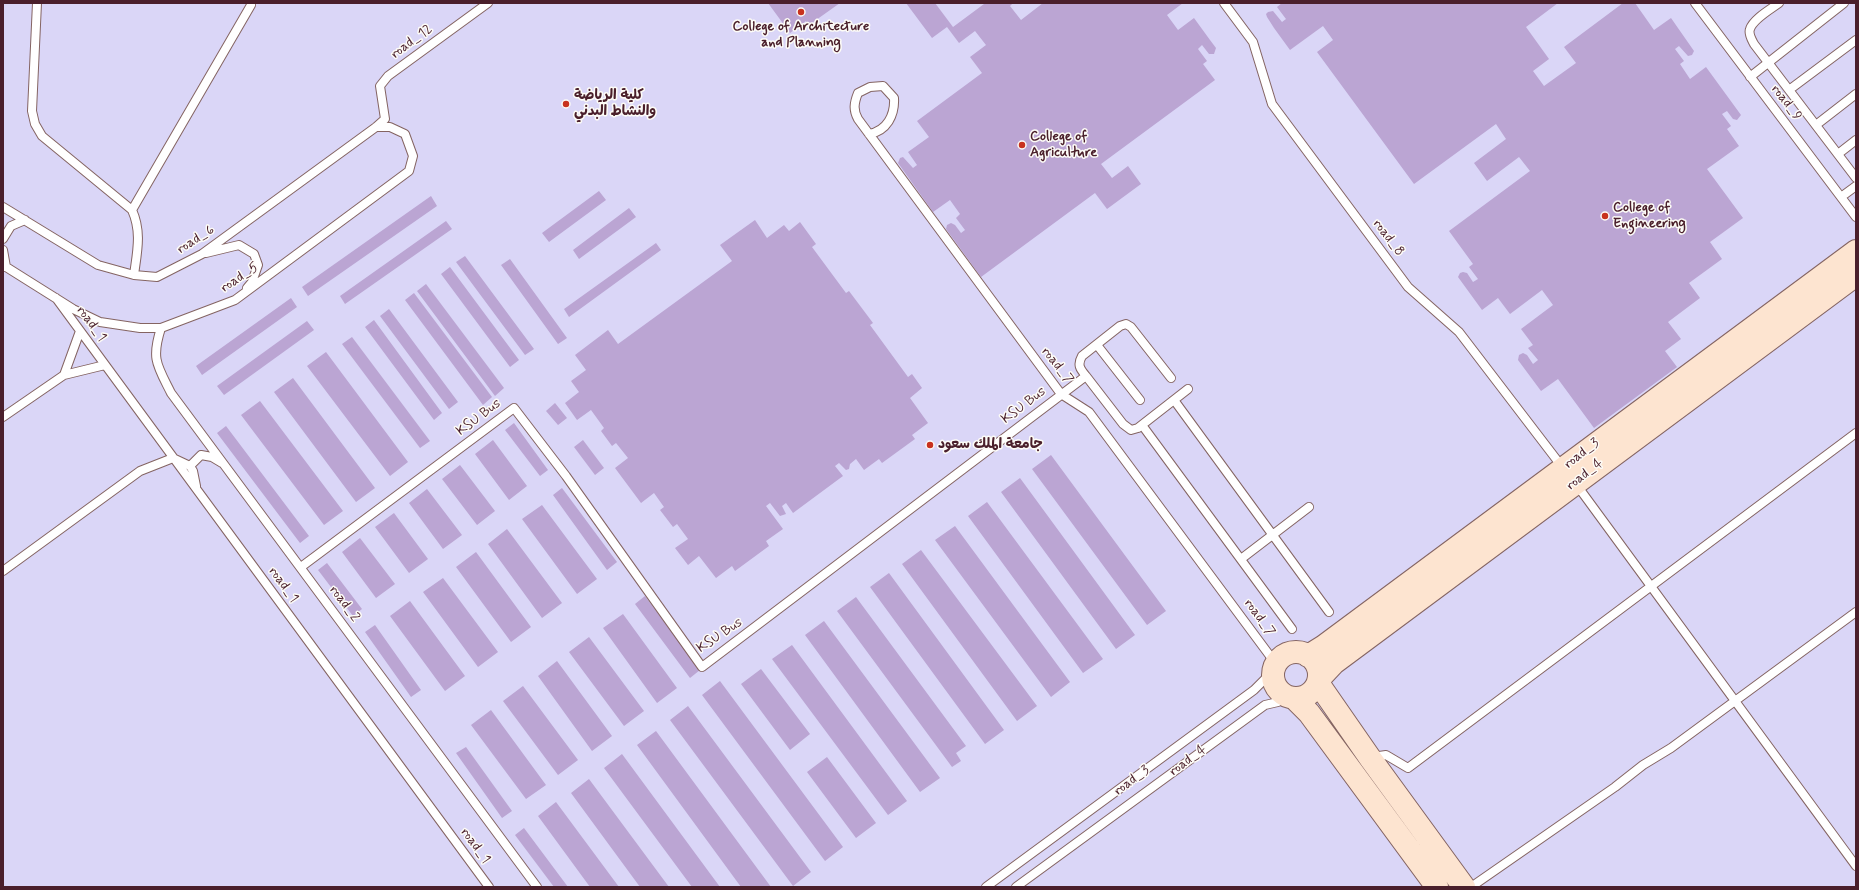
<!DOCTYPE html>
<meta charset="utf-8">
<style>
body{margin:0}
#map{position:relative;width:1859px;height:890px;overflow:hidden;background:#f1e3c7;font-family:Mynerve,sans-serif}
canvas{display:block}
.frame{position:absolute;inset:0;border:4px solid #4a1f2b;pointer-events:none}
</style>
<div id="map">
<canvas width="1859" height="890"></canvas>
<div class="frame"></div>
</div>
<script>
const context = document.querySelector('canvas').getContext('2d');
context.lineJoin = 'round';
function fill(path, color) {
  context.fillStyle = color;
  context.fill(path, 'evenodd');
}
function stroke(path, color, width, dash) {
  context.strokeStyle = color;
  context.lineWidth = width;
  context.lineCap = dash ? 'butt' : 'round';
  context.setLineDash(dash || []);
  context.stroke(path);
}
function drawText(font, color, halo, rows, align = 'center') {
  context.font = font + ' Mynerve,"Playpen Sans Arabic",sans-serif';
  context.lineWidth = 3;
  context.setLineDash([]);
  context.textBaseline = 'middle';
  context.strokeStyle = halo;
  context.fillStyle = color;
  for (const [text, x, y, turn = 0] of rows) {
    context.save();
    context.translate(x, y);
    context.rotate((+turn || 0) * Math.PI / 180);
    context.textAlign = isNaN(turn) ? turn : align;
    if (halo) context.strokeText(text, 0, 0);
    context.fillText(text, 0, 0);
    context.restore();
  }
}
fill(new Path2D(`
 M3,3H1856V887H3Z`), '#dad6f7');
fill(new Path2D(`
 M768,3H840L809,25L806,21L790,33Z
 M906,3H935L953,27L984,4L983,3H1013L1010,6L1021,20L1043,3H1183L1167,15L1178,30L1194,18L1210,40L1216,48L1214,54H1209L1202,45L1198,49L1207,61L1203,64L1215,80L1101,164L1112,178L1128,166L1141,184L1107,209L1095,193L981,277L946,229L947,225L951,223L955,225L961,233L965,230L956,218L960,214L950,200L933,212L898,163L900,158L903,157L913,168L917,165L908,152L929,137L917,121L982,73L970,57L986,45L975,31L959,43L947,27L932,38Z
 M1282,3H1558L1526,27L1549,59L1533,71L1544,86L1576,63L1564,47L1623,3H1635L1654,30L1671,18L1694,51L1692,55L1688,56L1679,46L1675,49L1684,61L1680,64L1690,79L1706,67L1741,115L1737,120L1733,119L1727,111L1722,114L1731,126L1727,129L1739,146L1707,169L1743,218L1710,242L1722,259L1689,283L1700,298L1668,322L1681,339L1665,351L1677,367L1594,428L1558,379L1541,391L1518,360L1519,355L1523,353L1527,355L1533,364L1538,360L1528,348L1533,345L1521,329L1553,305L1542,290L1510,314L1498,298L1482,310L1458,277L1460,273L1463,272L1467,273L1473,282L1478,279L1469,267L1473,264L1449,231L1530,171L1519,157L1487,181L1474,163L1506,139L1496,124L1414,184L1317,52L1333,40L1323,26L1290,50L1274,28L1267,17L1266,14L1268,12L1273,11L1282,22L1286,19L1277,7Z
 M599,191L606,200L549,242L542,233Z
 M431,196L437,206L308,296L302,287Z
 M629,208L636,217L579,259L573,250Z
 M755,220L767,238L784,225L789,231L800,222L816,244L812,247L846,293L849,291L873,323L870,325L908,377L912,374L922,388L910,398L928,423L912,435L915,439L882,463L879,459L864,470L856,459L850,464L849,469L846,470L839,463L835,466L843,476L793,513L786,503L782,506L786,514L780,516L770,503L766,506L783,529L766,541L769,546L735,571L732,566L716,578L699,556L688,565L675,548L688,539L677,524L673,527L660,510L664,507L654,493L641,503L615,468L628,458L616,443L612,446L601,431L604,428L591,410L577,420L565,403L579,392L571,381L586,370L575,355L608,330L618,344L732,261L720,245Z
 M446,221L452,229L345,304L340,296Z
 M656,243L661,250L569,317L564,309Z
 M465,256L534,349L525,355L456,262Z
 M510,259L567,338L558,344L501,265Z
 M450,267L519,360L510,367L441,274Z
 M426,284L504,388L495,396L417,291Z
 M414,293L492,397L483,405L405,300Z
 M291,298L297,307L202,375L196,366Z
 M389,309L458,402L449,409L380,316Z
 M374,320L442,413L434,420L365,327Z
 M307,321L314,330L224,395L217,386Z
 M352,337L430,441L420,448L342,344Z
 M326,352L408,462L390,476L307,366Z
 M293,378L375,488L356,502L274,392Z
 M260,401L343,511L324,525L241,415Z
 M555,403L567,418L558,425L546,411Z
 M514,423L548,470L540,476L505,430Z
 M226,426L309,536L300,543L217,433Z
 M493,440L527,486L509,500L475,454Z
 M583,440L604,468L595,475L574,447Z
 M1051,455L1166,611L1147,625L1032,469Z
 M460,465L495,511L477,525L442,479Z
 M1020,478L1135,635L1116,649L1001,492Z
 M562,488L617,562L607,570L553,495Z
 M427,489L462,535L443,549L409,503Z
 M987,502L1103,659L1083,673L968,516Z
 M542,505L597,579L577,594L522,519Z
 M394,513L428,559L409,573L375,527Z
 M955,526L1070,682L1051,697L935,540Z
 M507,529L562,603L542,618L488,544Z
 M360,538L395,584L376,598L342,552Z
 M921,550L1037,706L1017,721L902,564Z
 M476,552L531,627L511,642L456,567Z
 M327,563L362,609L353,616L318,570Z
 M889,573L1004,730L985,744L870,587Z
 M443,578L498,652L478,667L423,592Z
 M645,596L700,670L690,678L635,604Z
 M856,597L966,746L956,753L961,761L952,767L837,611Z
 M410,601L465,676L445,691L390,616Z
 M623,614L677,688L657,703L603,628Z
 M824,621L940,778L920,792L805,635Z
 M375,625L421,690L411,697L365,632Z
 M589,637L644,711L624,726L569,652Z
 M792,645L907,801L888,815L772,659Z
 M557,661L612,736L592,751L538,676Z
 M761,669L810,734L790,750L741,684Z
 M720,681L843,847L825,861L702,695Z
 M523,686L578,760L558,775L503,701Z
 M688,706L811,872L793,886L670,720Z
 M491,710L546,785L526,799L471,725Z
 M656,731L771,887H741L637,745Z
 M466,747L512,811L502,818L456,753Z
 M622,754L720,887H692L604,768Z
 M827,757L876,823L856,838L807,772Z
 M589,779L669,887H640L571,793Z
 M556,802L619,887H590L538,816Z
 M524,828L568,887H554L515,835Z`), '#bba5d3');
const lane = new Path2D(`
 M37,3L32,111L35,124L42,136L132,210C142,232 137,252 134,275
 M1224,3L1253,42L1272,104L1408,287L1459,332L1563,468
 M1695,3L1856,217
 M1779,3C1771,9 1753,19 1750,29C1748,34 1752,40 1754,44L1856,178
 M1750,77L1844,3
 M1789,90L1856,40
 M1816,125L1856,94
 M869,134C887,131 895,115 894,98L883,86L870,87L858,93C854,103 853,110 858,119L1061,394L1089,412L1276,664
 M1838,154L1856,140
 M1841,197L1856,186
 M3,207L98,265L134,275L157,277L202,254L376,127L385,119L380,86L388,76L488,3
 M132,210L251,5
 M3,239L11,226L25,220
 M3,250L6,267
 M206,253L239,245L254,254L258,265L252,282L247,288
 M3,265L73,309L100,322L140,328H161L235,300L409,171L413,156L405,134L390,127H376
 M56,298L489,887
 M161,328C151,359 157,365 171,393L537,887
 M80,331L64,375L105,365
 M1097,345L1140,400
 M1086,376C1080,369 1077,365 1082,356L1120,326L1126,324L1131,327L1171,378
 M1174,400L1329,612
 M3,417L64,375
 M1142,425L1292,629
 M190,466L193,471L196,486
 M1576,484L1856,866
 M1241,559L1309,507
 M301,567L514,408L566,476L702,667L1086,376L1123,424L1131,430L1138,428L1188,389
 M3,571L140,471L173,458L190,466L201,455L212,457L222,463
 M1372,757L1386,755L1408,768L1856,433
 M986,887L1254,690L1274,670
 M1016,887L1265,705L1278,702L1285,695
 M1471,887L1615,787L1643,765L1671,748L1856,612`);
const secondary = new Path2D(`
 M1273 675a23 23 0 1 1 46 0a23 23 0 1 1-46 0Z
 M1308,656L1324,646L1856,251
 M1319,679L1334,663L1856,275
 M1318,683L1370,758L1464,887
 M1294,698L1309,713L1437,887`);
stroke(lane, '#846462', 10);
stroke(secondary, '#846462', 24);
stroke(lane, '#fff', 8);
stroke(secondary, '#fde4d0', 22);
for (const [x, y, r, color] of [
 [801,12,4,"#c8321e"],
 [566,104,4,"#c8321e"],
 [1022,145,4,"#c8321e"],
 [1605,216,4,"#c8321e"],
 [930,445,4,"#c8321e"]
]) {
  const dot = new Path2D();
  dot.arc(x, y, r, 0, 2 * Math.PI);
  context.fillStyle = color;
  context.fill(dot);
  stroke(dot, '#fdfcf7', 1.5);
}
drawText('bold 14px', '#4a1f2b', '#fdfcf7', [
 ["College of Architecture",801,27,"center"],
 ["and Planning",801,43,"center"],
 ["كلية الرياضة",574,96],
 ["والنشاط البدني",574,112],
 ["College of",1030,137],
 ["Agriculture",1030,153],
 ["College of",1613,208],
 ["Engineering",1613,224],
 ["جامعة الملك سعود",938,445]
], 'left');
drawText('14px', '#4a1f2b', '#fdfcf7', [
 ["road_12",412,42,-36],
 ["road_9",1786,103,53],
 ["road_8",1388,238,53],
 ["road_6",196,240,-32],
 ["road_5",240,278,-33],
 ["road_1",91,324,54],
 ["road_7",1057,366,52],
 ["KSU Bus",1024,406,-37],
 ["KSU Bus",479,418,-37],
 ["road_3",1582,454,-37],
 ["road_4",1585,475,-37],
 ["road_1",283,585,54],
 ["road_2",344,604,54],
 ["road_7",1259,618,54],
 ["KSU Bus",720,636,-34],
 ["road_4",1188,761,-36],
 ["road_3",1132,781,-36],
 ["road_1",475,846,54]
]);
</script>
